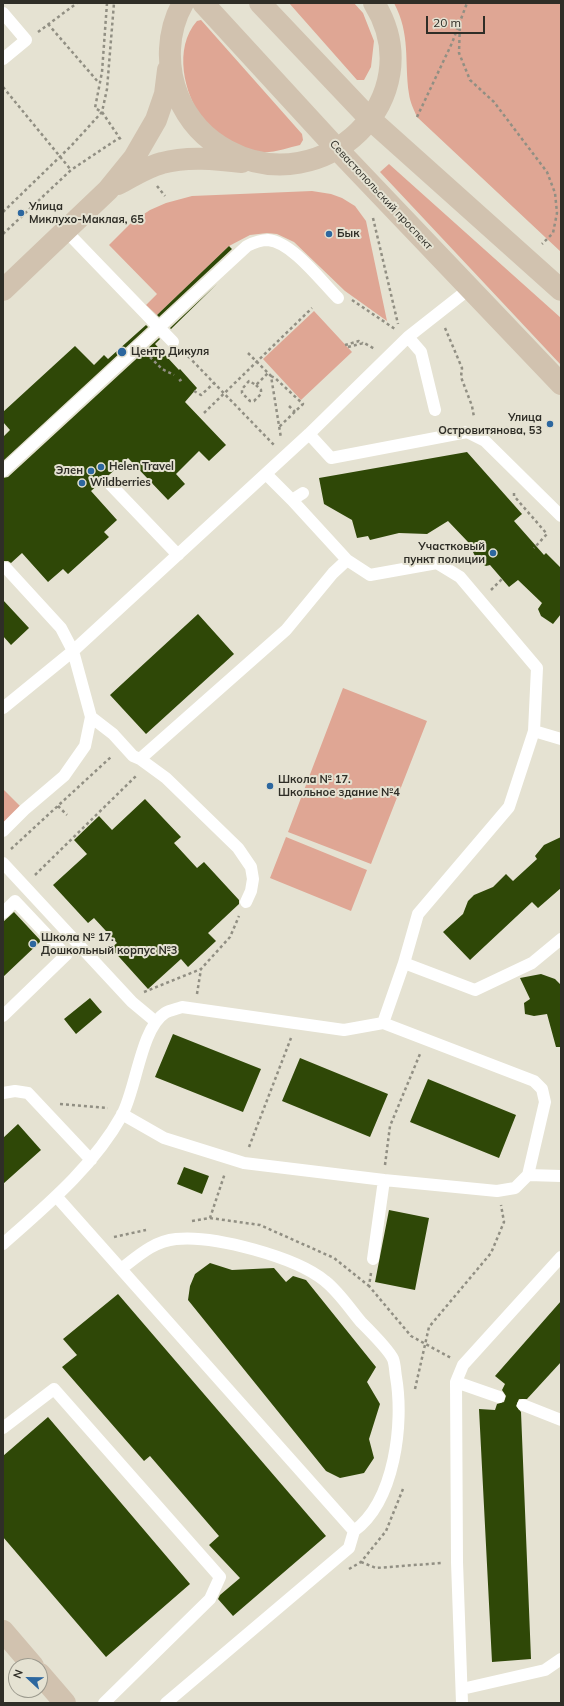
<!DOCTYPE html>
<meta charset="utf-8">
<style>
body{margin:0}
#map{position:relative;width:564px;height:1706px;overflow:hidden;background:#e5e2d2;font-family:Mulish,sans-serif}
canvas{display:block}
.frame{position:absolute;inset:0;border:4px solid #2f2e27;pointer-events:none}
.north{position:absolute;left:8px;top:1658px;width:40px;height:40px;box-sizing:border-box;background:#e5e2d2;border:1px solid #9c9a8e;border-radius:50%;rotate:292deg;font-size:11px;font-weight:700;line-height:16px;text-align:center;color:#2f2e27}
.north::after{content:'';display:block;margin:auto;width:14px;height:18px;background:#2d679f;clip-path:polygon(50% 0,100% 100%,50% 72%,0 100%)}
.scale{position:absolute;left:426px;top:16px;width:59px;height:18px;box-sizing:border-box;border:2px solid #2f2e27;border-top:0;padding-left:5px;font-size:12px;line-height:14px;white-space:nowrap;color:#2f2e27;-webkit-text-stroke:3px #e5e2d2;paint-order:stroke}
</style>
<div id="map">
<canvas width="564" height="1706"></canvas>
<div class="frame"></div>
<div class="north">N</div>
<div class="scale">20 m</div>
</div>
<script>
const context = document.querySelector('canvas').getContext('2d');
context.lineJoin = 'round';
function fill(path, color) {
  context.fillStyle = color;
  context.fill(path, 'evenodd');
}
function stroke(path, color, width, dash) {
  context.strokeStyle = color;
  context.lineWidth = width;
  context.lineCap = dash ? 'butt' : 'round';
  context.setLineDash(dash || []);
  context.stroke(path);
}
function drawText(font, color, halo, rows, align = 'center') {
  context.font = font + ' Mulish,sans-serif';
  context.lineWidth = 4;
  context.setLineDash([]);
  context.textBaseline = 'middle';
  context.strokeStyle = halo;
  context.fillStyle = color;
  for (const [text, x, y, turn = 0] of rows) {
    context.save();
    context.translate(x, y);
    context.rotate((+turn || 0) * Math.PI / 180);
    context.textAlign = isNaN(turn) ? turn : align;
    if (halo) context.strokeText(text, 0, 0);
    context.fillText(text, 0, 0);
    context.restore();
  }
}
fill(new Path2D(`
 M289,3H354L363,13L374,41L371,67L364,80H357Z
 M394,3H561V252L417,117C414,110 410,102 409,94C404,61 411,35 394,3Z
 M201,20L302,134L303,140L300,145C287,148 269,155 255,151C237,146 215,135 203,120C184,94 173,48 197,21Z
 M389,164L561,318V365L380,172Z
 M312,191L331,194L342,198L355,206L366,221L387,321L345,291L294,242L277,234L267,233L250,235L229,246L157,315L146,305L157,294L109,245L132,222L150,210L166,203L192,196Z
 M314,311L352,352L301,400L263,359Z
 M343,688L427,721L371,864L288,832Z
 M3,789L24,810L3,831Z
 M286,837L367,870L351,911L270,878Z`), '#dfa694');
fill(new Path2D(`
 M229,246L232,249L159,317L157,315Z
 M217,284L171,329L170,328Z
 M146,325L148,327L3,461V437L10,430L3,422V412L75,346L94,365L104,355L108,359Z
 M159,338L160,339L155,344L179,370L180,369L197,388L185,402L226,445L209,461L199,451L176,474L185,484L168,500L128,458L91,491L117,520L104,532L109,537L68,574L63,569L48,582L22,553L11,563L8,561H3V478L8,477Z
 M467,452L522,514L514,521L544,555L546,553L561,568V614L553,624L541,616L538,609L542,603L518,580L509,587L490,565L486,566L480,563L476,558L468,542L448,521L427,534L399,533L370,540L368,536L357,538L352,520L324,504L319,478Z
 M3,600L29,628L11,645L3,636Z
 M198,614L234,654L146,734L110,695Z
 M145,799L181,837L174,843L197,868L204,862L239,900V904L208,933L216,941L188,967L181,959L148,989L111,948L117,943L94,918L88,923L53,885L87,854L74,840L99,816L112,830Z
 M561,837V888L538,908L532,902L470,960L443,932L463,914L468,901L474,895L493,887L506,874L513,881L537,859L535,856L544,845Z
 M14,912L41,941L3,977V922Z
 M541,974L555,979L561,985V1047H556L547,1014L534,1016L525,1014L524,1003L530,999L520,978Z
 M90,998L102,1012L76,1034L64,1019Z
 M173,1034L261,1069L243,1112L155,1077Z
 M300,1058L388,1094L370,1137L282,1101Z
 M428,1079L516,1115L499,1158L410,1122Z
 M18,1124L41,1150L3,1184V1138Z
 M184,1167L209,1176L202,1194L177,1184Z
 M389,1210L429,1218L415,1290L375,1282Z
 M210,1263L232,1270L274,1268L286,1282L293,1276L306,1280L376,1367L367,1382L380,1404L369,1439L374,1458L364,1473L340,1478L326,1471L188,1300L190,1286L195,1274Z
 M118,1294L326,1536L233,1616L218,1599L220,1595L240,1578L209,1545L219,1536L150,1456L144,1461L62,1367L77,1355L63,1339Z
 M561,1301V1362L527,1399H519L516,1406L521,1412L531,1659L492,1662L479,1409L495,1410L497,1404L504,1402L506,1396L502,1390L505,1384L495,1376Z
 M48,1417L190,1584L106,1657L3,1537V1456Z`), '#2f4807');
stroke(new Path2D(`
 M107,3L102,72L95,108L102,112L121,140
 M460,22L459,53L470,80L494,102L522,139L547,172L555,193L557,213L553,233L542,244
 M48,24L99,83
 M38,32L77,3
 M3,87L71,170
 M417,117L452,43L467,3
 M157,186L165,196
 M3,212L71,146L102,112L107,89L114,3
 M373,218L398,324
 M3,234L71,170L119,138
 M352,300L395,329
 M445,328L462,368L461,377L472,406L474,417
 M345,345L359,341L363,343
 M348,347L364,343L375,349
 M184,352L274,445
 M248,353L271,376L281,438
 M150,357L162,369L174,375
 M271,376L275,378L303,404L279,427
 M179,381L182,379
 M256,385L261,390V394L254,401H250L242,393V389L249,381L256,385L268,373
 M194,391L201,395L214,383
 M289,406L295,412
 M204,413L312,308
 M514,493V496L547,534L534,548
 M491,590L502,579
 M58,806L67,815
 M11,849L112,756
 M35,875L137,775
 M144,992L201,969L230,937L239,916
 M197,994L201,969
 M60,1104L108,1108
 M249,1147L291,1038
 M385,1165L390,1126L420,1054
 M210,1218L260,1225L334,1258L369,1286
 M192,1221L210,1218L225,1173
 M114,1237L146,1230
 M371,1273L369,1286L411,1336L451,1358
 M415,1389L429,1327L491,1253L504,1222L501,1205
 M361,1562L376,1568L441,1563
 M349,1569L361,1562L386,1531L403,1489`), '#918f83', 2.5, [3, 3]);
stroke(new Path2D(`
 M3,13L26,40L3,59
 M65,230L173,342
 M408,337L421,352L435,410
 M309,434L331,458L467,432L485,441L561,516
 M3,471L247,246C253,243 261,240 268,240C292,242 321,281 338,298
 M266,474L292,500L347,560L370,575L437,563L460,577L537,668L534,731
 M110,484L178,555
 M292,500L303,493
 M3,708L73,651L309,434L408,337L469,289
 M91,717L113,734L133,756L140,759L166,778L238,848L251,867L253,879L251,891L246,902
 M140,759L286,630L333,573L347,560
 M3,831L24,810L64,776L85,746L91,717L73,651L61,628L6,568
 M3,863L132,1002L156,1022
 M3,913L15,901L66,955L3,1016
 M404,963L418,914L509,807L534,731L561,739
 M383,1023L404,963L475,990L532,963L561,939
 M3,1093L15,1091L28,1093L91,1160
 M122,1114L164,1138L244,1163L384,1180L497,1191L515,1188L528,1175L561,1176
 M56,1196L354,1531L349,1548L166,1703
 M3,1244C47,1205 93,1167 122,1115C136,1090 141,1028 165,1013C170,1010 177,1009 182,1007L344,1030L383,1023L534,1081L542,1089L545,1102L528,1175
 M373,1259L384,1180
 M121,1269C138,1256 154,1241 176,1239C214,1235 296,1257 325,1281C339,1292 350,1309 361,1322C369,1330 389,1350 393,1359C395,1364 395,1371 396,1377C404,1423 395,1501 354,1531
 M456,1382L499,1397
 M523,1405L561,1420
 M3,1428L54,1389L220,1577L210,1599L104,1703
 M462,1689L545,1670L561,1659
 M462,1703L457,1562L456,1382L463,1365L561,1257`), '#fff', 12);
stroke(new Path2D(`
 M183,3C167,31 166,67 178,96C188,120 205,139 228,151C323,202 433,98 374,3
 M203,3L338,150L561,384
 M260,3L370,119L561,290
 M118,184C132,177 146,167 162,163C187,156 216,159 242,162
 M3,290L108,190L134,158L156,120L165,94L168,70
 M3,1631L33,1666
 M40,1674L65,1703`), '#d1c2af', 22);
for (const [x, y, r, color] of [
 [21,213,4,"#2d679f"],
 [329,234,4,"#2d679f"],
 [122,352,5,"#2d679f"],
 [550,424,4,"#2d679f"],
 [101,467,4,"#2d679f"],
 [91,471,4,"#2d679f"],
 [82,483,4,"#2d679f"],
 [493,553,4,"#2d679f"],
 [270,786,4,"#2d679f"],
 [33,944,4,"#2d679f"]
]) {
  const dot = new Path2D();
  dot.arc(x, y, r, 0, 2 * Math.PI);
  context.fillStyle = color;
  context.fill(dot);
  stroke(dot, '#e5e2d2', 1.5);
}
drawText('11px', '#2f2e27', '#e5e2d2', [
 ["Севастопольский проспект",381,195,47]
]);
drawText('bold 11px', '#2f2e27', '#e5e2d2', [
 ["Улица",29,207],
 ["Миклухо-Маклая, 65",29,220],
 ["Бык",337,234],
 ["Центр Дикуля",131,352],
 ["Улица",542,418,"right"],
 ["Островитянова, 53",542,431,"right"],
 ["Helen Travel",109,467],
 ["Элен",83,471,"right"],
 ["Wildberries",90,483],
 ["Участковый",485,547,"right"],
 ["пункт полиции",485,560,"right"],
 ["Школа № 17.",278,780],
 ["Школьное здание №4",278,793],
 ["Школа № 17.",41,938],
 ["Дошкольный корпус №3",41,951]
], 'left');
</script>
